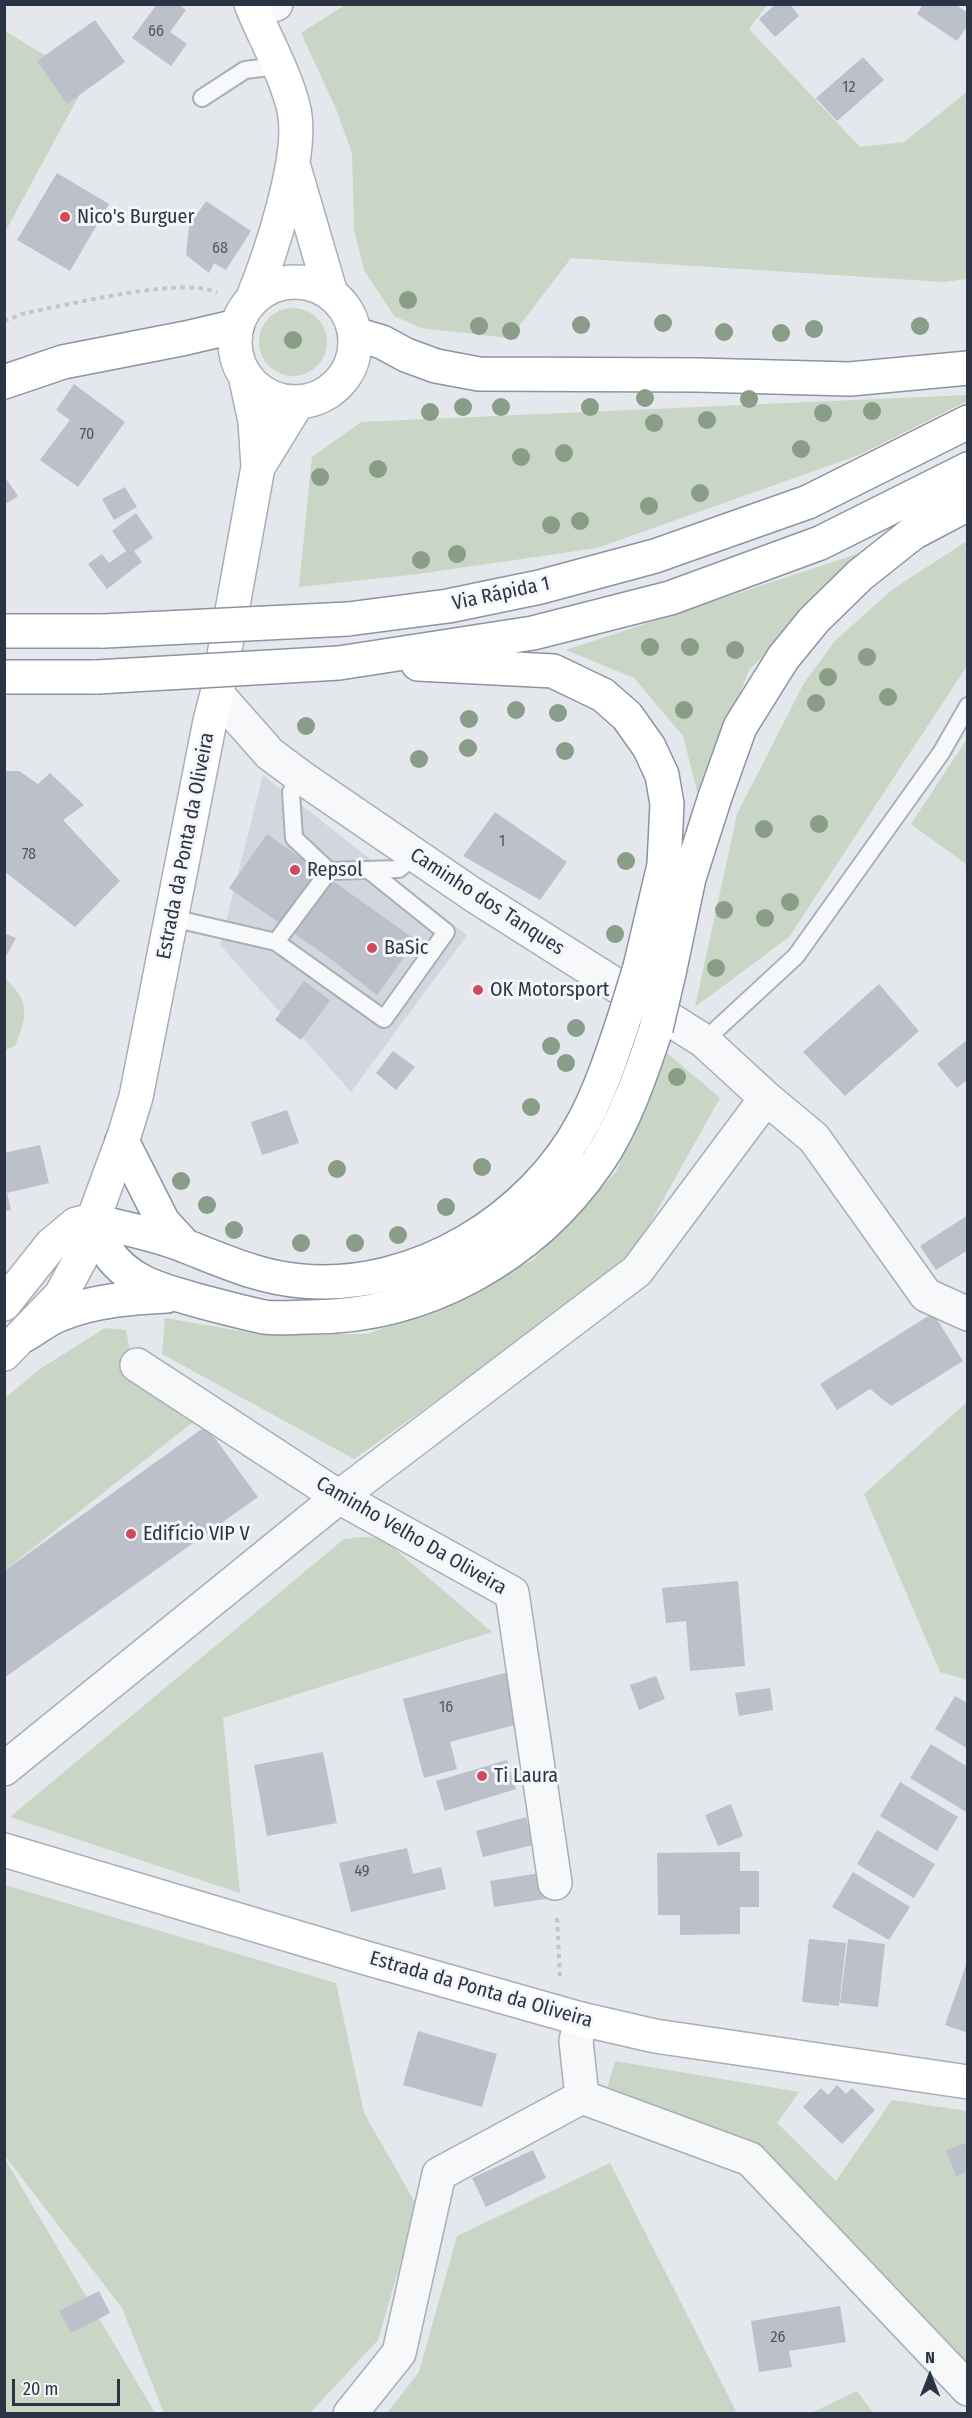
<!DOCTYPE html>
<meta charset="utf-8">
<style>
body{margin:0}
#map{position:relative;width:972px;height:2418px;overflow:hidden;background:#e4e7ec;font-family:"Fira Sans Condensed",sans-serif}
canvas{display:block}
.frame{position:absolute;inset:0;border:6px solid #2b3445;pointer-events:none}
.north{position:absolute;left:900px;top:2346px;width:60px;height:60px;-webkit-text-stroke:4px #f4f6f9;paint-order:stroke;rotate:0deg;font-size:16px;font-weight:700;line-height:24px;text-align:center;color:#2b3445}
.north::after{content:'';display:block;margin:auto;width:21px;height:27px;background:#2b3445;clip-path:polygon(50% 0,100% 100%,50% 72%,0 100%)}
.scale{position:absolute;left:12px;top:2379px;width:108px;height:27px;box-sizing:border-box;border:3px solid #2b3445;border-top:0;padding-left:8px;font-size:18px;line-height:21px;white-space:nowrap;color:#2b3445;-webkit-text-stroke:4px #f4f6f9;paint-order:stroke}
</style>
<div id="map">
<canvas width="972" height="2418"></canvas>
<div class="frame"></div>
<div class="north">N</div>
<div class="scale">20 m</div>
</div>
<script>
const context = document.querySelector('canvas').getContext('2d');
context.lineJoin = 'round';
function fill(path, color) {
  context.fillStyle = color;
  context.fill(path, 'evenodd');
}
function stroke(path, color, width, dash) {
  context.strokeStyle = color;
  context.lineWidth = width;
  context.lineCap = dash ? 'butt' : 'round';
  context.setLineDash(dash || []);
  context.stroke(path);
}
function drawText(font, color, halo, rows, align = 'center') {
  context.font = font + ' "Fira Sans Condensed",sans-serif';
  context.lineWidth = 6;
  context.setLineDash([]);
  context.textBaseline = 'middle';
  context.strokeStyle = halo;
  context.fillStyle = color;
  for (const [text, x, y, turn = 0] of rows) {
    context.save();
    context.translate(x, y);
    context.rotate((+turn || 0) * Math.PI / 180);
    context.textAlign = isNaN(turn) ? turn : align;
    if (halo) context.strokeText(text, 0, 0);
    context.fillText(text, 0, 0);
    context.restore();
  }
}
fill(new Path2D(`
 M263,775L467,935L351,1092L220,945Z`), '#d2d6de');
fill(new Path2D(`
 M345,5H767L749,29L860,147L904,142L967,92V279L944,282L571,258L520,325L517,339L421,328L394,316L364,270L354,230L352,153L336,109L301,33Z
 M5,31L87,81L5,232Z
 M259 342a34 34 0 1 1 68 0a34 34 0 1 1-68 0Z
 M967,395V401L859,455L597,548L418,574L299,587L312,457L361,422Z
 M967,541V666L789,937L695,1007L737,814L804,683L835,641L893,589Z
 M872,549L749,670L699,799L683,736L634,678L566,650Z
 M967,739V865L911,824Z
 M4,977C30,1001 28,1016 15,1046L5,1050Z
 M667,1053L720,1098L626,1266L354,1459L162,1354L165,1318L257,1334H367L453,1301L533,1260L616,1172Z
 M105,1328L126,1330L134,1371L197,1419L5,1570V1398L40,1369Z
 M967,1402V1680L940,1672L864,1494Z
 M360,1537L382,1538L492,1632L223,1718L240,1893L10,1817L344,1539Z
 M5,1885L336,1983L364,2113L417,2206L378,2340L310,2413H164L122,2308L5,2156Z
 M615,2061L799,2092L777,2123L836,2181L892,2100L967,2111V2375L807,2206L607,2089Z
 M5,2159L155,2413H5Z
 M610,2163L737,2413H387L419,2372L457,2236Z
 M857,2391L873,2413H811Z`), '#c9d6c5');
fill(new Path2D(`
 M157,4H178L186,10L170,32L187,44L171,66L132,38Z
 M776,4H790L799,16L775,37L759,19Z
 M923,4H955L968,13V25L957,41L917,14Z
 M95,20L125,62L67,104L37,61Z
 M863,57L884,80L837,121L816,98Z
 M57,173L109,204L70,271L17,240Z
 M206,201L251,231L226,270L214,263L209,273L186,255L189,226Z
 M74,384L125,422L78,487L40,460L70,420L56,410Z
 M4,476L18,496L4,505Z
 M125,487L137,507L114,520L102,499Z
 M136,513L153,538L134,551L142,562L107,589L88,564L102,554L109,563L126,551L112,531Z
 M4,771H19L38,784L50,773L84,805L63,820L120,881L75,927L4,871Z
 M495,812L567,862L540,900L463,856Z
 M267,834L416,940L377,995L328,957L229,888Z
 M4,933L16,938L4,960Z
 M304,981L330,1000L301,1040L275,1020Z
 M879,984L919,1031L845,1096L803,1052Z
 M968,1039V1079L957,1088L937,1064Z
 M393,1051L415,1067L396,1090L376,1073Z
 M287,1110L299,1143L262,1155L251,1122Z
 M40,1145L49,1183L7,1193L11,1210L4,1211V1153Z
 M968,1215V1250L936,1270L920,1246Z
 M933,1313L963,1361L891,1406L870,1389L837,1410L820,1384Z
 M206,1426L258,1497L4,1678V1571Z
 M738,1581L745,1666L690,1671L686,1621L666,1623L662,1588Z
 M509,1672L522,1723L450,1742L457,1769L424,1778L403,1699Z
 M656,1676L665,1699L639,1710L630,1685Z
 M770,1688L773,1710L739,1716L735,1693Z
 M955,1696L968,1703V1749L935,1729Z
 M931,1744L968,1767V1813L910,1778Z
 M323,1752L337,1823L267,1836L254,1765Z
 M507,1760L516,1789L445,1811L436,1781Z
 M900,1782L958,1817L937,1851L880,1816Z
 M731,1804L743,1836L718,1846L705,1815Z
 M526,1817L533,1845L483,1857L476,1831Z
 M877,1830L935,1864L914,1898L857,1864Z
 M407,1848L413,1874L441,1867L446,1889L351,1912L339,1863Z
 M740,1852V1871H759V1907H740V1934L680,1935V1915H658L657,1853Z
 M546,1872L551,1898L494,1907L490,1881Z
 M853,1872L910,1907L889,1940L832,1907Z
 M809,1939L846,1943L839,2006L802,2002Z
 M848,1939L885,1944L878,2007L840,2003Z
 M967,1962H968V2033L945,2025Z
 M418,2031L497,2054L482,2107L403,2085Z
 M837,2085L846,2094L852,2088L875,2110L842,2144L803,2107L821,2088L828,2095Z
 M968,2142V2172L956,2176L946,2150Z
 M533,2150L546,2178L486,2207L472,2178Z
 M99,2291L110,2313L71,2333L59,2311Z
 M840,2306L846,2342L789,2351L792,2367L759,2372L751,2321Z`), '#bbc0ca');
const lane = new Path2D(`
 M202,98L245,70L278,66
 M329,871L399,869L414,856
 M172,918L276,942L329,871L294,838L291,792L301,777
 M276,942L384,1019L446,932L370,871
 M704,1041L796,956L941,753L968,706`);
const street = new Path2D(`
 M254,10L276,4
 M217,694L270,754L301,777L472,894L704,1041L766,1098L814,1138L926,1295L968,1314
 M137,1365L339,1497L512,1593L555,1883
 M4,1769L339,1497L637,1271L766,1098
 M581,2019L576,2041L582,2097L750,2159L968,2389
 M350,2414L399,2353L439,2174L582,2097`);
const secondary = new Path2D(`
 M251,4C265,39 286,74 294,110C304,156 270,256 252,300
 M293,164L331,294
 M235 342a60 60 0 1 1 120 0a60 60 0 1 1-120 0Z
 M258,467L298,402
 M4,1304L51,1245L76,1224L93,1220
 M4,1354L61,1295L84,1252L93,1220L124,1136L136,1097L210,721L217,694L258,467L255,421L245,375
 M4,1850L366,1958L581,2019L655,2036L968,2082`);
const highway = new Path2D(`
 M355,334L382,342L406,355L436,366L479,374L697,375L850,379L968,368
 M4,382L63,362L186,338L237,326
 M348,619L448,606L540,587L655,556L808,502L968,422
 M4,631H104
 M339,663L533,633L670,598L820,543L968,469
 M418,664L553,671L603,695L627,716L649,747L662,775L667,804L664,865L640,967
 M4,677H97
 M669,973L689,878L715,797L740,727L783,658L814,620L860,575L913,533L968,504
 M122,1141L163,1222L185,1246
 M93,1220C97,1229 100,1240 106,1249C128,1285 169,1292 207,1303C226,1308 245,1313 264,1317C279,1319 295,1317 310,1317C425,1317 533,1257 598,1162C624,1124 642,1072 656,1029
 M93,1220C124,1229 156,1234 185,1246C224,1261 260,1278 302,1281C416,1291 533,1219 585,1119C601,1088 612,1055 623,1022
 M25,1335C37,1328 49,1318 61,1314C95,1300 132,1298 167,1296`);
stroke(lane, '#a9aeb7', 20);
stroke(street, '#a9aeb7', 36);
stroke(secondary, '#a9aeb7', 36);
stroke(highway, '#8b94a3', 36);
stroke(new Path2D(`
 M4,321L25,313C63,306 188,275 217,293
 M557,1918L560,1977`), '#c2c5cb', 4, [4.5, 4.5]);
stroke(lane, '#f7f8fa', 16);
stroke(street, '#f7f8fa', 33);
stroke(secondary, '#fff', 33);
stroke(highway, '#fff', 33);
const highwayBridge = new Path2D(`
 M104,631L348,619
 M97,677L339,663
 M623,1022L640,967
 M656,1029L669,973`);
stroke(highwayBridge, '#8b94a3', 36, []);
stroke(highwayBridge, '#fff', 33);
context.fillStyle = '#899d89';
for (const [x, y] of [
 [408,300],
 [663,323],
 [581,325],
 [479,326],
 [920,326],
 [814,329],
 [511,331],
 [724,332],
 [781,333],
 [293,340],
 [645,398],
 [749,399],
 [463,407],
 [501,407],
 [590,407],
 [872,411],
 [430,412],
 [823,413],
 [707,420],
 [654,423],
 [801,449],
 [564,453],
 [521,457],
 [378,469],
 [320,477],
 [700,493],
 [649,506],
 [580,521],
 [551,525],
 [457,554],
 [421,560],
 [650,647],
 [690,647],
 [735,650],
 [867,657],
 [828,677],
 [888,697],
 [816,703],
 [516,710],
 [684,710],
 [558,713],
 [469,719],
 [306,726],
 [468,748],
 [565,751],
 [419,759],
 [819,824],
 [764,829],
 [626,861],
 [790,902],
 [724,910],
 [765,918],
 [615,934],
 [716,968],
 [576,1028],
 [551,1046],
 [566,1063],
 [677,1077],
 [531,1107],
 [482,1167],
 [337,1169],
 [181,1181],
 [207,1205],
 [446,1207],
 [234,1230],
 [398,1235],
 [301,1243],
 [355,1243]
]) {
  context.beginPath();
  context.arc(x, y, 9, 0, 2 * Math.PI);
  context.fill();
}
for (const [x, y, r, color] of [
 [65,217,6,"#d1495b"],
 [295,870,6,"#d1495b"],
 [372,948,6,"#d1495b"],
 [478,990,6,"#d1495b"],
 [131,1534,6,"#d1495b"],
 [482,1776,6,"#d1495b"]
]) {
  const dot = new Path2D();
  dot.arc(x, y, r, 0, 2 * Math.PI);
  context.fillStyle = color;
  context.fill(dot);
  stroke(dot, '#f4f6f9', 2);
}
drawText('16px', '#4f5766', null, [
 ["66",156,32],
 ["12",849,88],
 ["68",220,249],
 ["70",87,435],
 ["1",502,842],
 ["78",29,855],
 ["16",446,1708],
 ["49",362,1872],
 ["26",778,2338]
]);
drawText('20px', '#2b3445', '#f4f6f9', [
 ["Nico's Burguer",77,217],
 ["Repsol",307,870],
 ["BaSic",384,948],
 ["OK Motorsport",490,990],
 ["Edifício VIP V",143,1534],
 ["Ti Laura",494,1776]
], 'left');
drawText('20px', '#2b3445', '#f4f6f9', [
 ["Via Rápida 1",501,594,-12],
 ["Estrada da Ponta da Oliveira",186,846,-79],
 ["Caminho dos Tanques",487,902,33],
 ["Caminho Velho Da Oliveira",411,1536,30],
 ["Estrada da Ponta da Oliveira",481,1990,16]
]);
</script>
